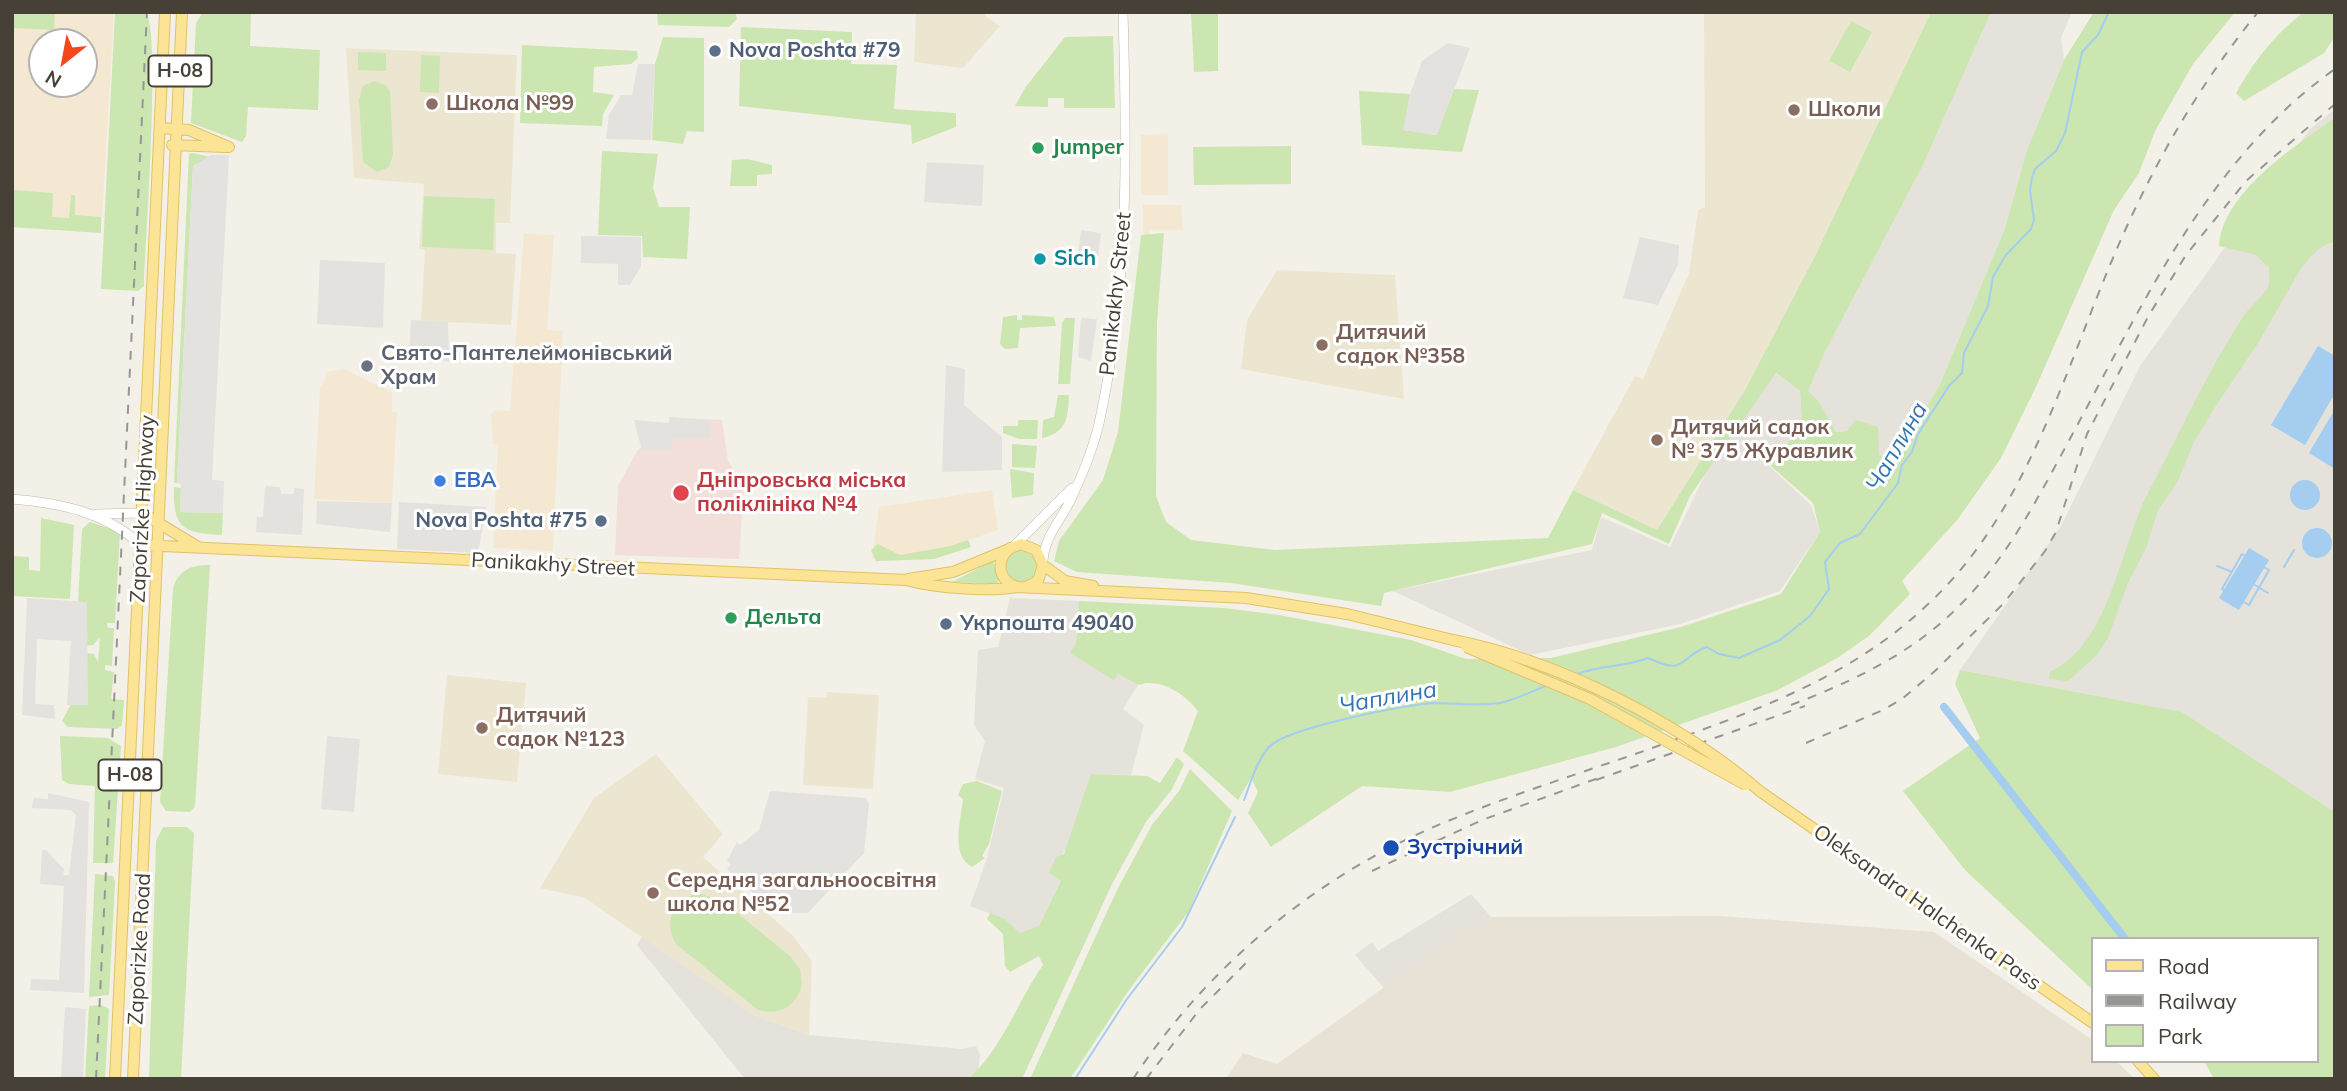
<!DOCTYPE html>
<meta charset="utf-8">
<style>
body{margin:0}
#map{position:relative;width:2347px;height:1091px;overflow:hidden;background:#f3f0e7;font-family:Mulish,sans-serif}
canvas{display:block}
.frame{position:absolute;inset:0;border:14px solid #464036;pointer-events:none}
.legend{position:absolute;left:2091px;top:937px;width:228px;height:126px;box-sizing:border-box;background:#fff;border:2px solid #b5b3af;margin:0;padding:9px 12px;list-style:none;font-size:21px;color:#464036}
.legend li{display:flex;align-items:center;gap:14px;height:35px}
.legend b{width:35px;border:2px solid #b5b3af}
.north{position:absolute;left:28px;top:28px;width:70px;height:70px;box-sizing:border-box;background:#fff;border:2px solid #b5b3af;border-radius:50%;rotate:211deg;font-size:19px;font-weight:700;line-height:28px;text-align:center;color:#464036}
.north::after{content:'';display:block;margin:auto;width:24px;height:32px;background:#f5471c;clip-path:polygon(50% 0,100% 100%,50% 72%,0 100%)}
</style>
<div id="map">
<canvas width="2347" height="1091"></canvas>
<div class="frame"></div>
<ul class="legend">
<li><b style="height:9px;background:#fce497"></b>Road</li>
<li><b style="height:9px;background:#969696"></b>Railway</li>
<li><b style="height:19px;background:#cbe6b0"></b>Park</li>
</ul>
<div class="north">N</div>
</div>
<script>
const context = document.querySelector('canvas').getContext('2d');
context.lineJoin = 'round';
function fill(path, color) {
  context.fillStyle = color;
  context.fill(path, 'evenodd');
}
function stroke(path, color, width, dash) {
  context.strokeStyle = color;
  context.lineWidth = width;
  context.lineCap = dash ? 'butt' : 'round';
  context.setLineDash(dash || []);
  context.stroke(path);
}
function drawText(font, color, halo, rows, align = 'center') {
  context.font = font + ' Mulish,sans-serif';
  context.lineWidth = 6;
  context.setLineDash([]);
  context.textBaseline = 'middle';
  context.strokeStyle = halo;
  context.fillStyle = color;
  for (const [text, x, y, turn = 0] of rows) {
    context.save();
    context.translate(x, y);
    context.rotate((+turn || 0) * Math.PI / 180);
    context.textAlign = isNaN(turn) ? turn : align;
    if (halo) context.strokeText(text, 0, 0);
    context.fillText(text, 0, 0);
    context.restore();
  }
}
fill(new Path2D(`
 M1720,916L1934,932L2091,1039L2093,1061H2116L2135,1079H1226L1243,1053L1277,1064L1474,923L1478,928L1491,917Z`), '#e7e2d5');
fill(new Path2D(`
 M12,12H114L101,233L12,227ZM42,42H84V84H42Z
 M1168,134V195H1141V135Z
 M1143,205H1181L1183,230H1149V239H1143Z
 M524,233L554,235L547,330L563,331L553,551L493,548L498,445L493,444L491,414L495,410L510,411Z
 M343,369L392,392V412H397L392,503L314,499L320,387L325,380L326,372Z
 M992,490L998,530L969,540L971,547L934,559L876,561L872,557L879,507Z`), '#f5e8d2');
fill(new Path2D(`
 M1991,12H2072L2061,38L2064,60L2027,150L2004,231L1940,384L1905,443L1889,457L1879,455L1848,431L1836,432L1820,403L1807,392L1825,352L1923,165Z
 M2335,109V812L2182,712L1960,670L2061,526L2140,366L2309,130Z
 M1775,373L1800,391L1802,422L1769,466L1811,505L1820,532L1780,591L1680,624L1530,655L1393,591L1592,550L1601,517L1670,547L1705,475Z
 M1010,598L1079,601L1076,643L1114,679L1118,674L1138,685L1123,709L1144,725L1131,775L1091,774L1070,843L1049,873L1061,879L1039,927L1020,933L1005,919L970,906L987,858L1004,788L975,779L985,741L974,725L978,650L998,647Z
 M1471,894L1491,917L1478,929L1474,923L1384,988L1355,955L1372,942L1378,951Z
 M643,935L754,1015L809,1035L962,1049L976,1046L980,1055L978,1070L968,1079H745L637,945Z`), '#e5e1db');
fill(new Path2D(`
 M916,12H985V16L1000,26L963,68L914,62Z
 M1704,12H1931L1815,256L1745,390L1657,530L1573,490L1635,376L1643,379L1689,273L1698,210L1705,207Z
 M346,48L517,55L510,223H496V253L516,254L511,325L421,321L425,250L419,249L424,184L354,178Z
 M1277,270L1395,275L1404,399L1241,369L1247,320Z
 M447,675L526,683L517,782L438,774Z
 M827,692L879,695L873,789L803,785L808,697L826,698Z
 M656,754L723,834L703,857L792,935L812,961L809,1035L754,1015L585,898L540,888L594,798Z`), '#ece6d1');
fill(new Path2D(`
 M669,417L722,420L728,461L744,484L739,559L615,555L618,486L637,451L643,445L669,444Z`), '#f3dfda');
fill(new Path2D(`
 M12,12H55L54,30L12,28Z
 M115,12H146C161,34 145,245 144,286L138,291L101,289Z
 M203,12L251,13L250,46L320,50L318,110L248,107L246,136L242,142L191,123L196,23Z
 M657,12H735L737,19L729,27L658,25Z
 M1191,12H1218V71L1194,72Z
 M1931,12H1991L1923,165L1825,352L1808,391L1820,403L1836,432L1847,431L1856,420L1878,427L1879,455L1889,457L1905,443L1940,384L2004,231L2027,150L2064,60L2094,12H2235L2193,64L2155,131L2139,173L2114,210L2035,389L2001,458L1958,519L1902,581L1910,594L1870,635L1839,657L1778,690L1616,747L1450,792L1362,786L1271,847L1248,813L1258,792L1251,778L1238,800L1183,751L1198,711C1185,694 1160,677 1138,685L1118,674L1114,680L1070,653L1076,643L1079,601L1224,608L1279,615L1411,640L1466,659L1551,658L1681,627L1781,594L1820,532L1813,503L1771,466L1802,422L1800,391L1776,373L1690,496L1669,544L1602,513L1592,544L1384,593L1381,606L1231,583L1077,572L1054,561L1059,541L1103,480L1118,432L1141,235L1164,233L1157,323L1156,496L1166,522L1191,540L1275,550L1548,538L1573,490L1657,530L1745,390L1815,256Z
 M2304,12H2335V36L2324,53L2244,101L2236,93C2255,60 2274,35 2304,12Z
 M1851,21L1872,32L1850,72L1829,61Z
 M741,27L852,32L851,64L897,65L894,109L956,113V127L912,144L911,125L739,106Z
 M1113,36L1115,108H1064V98H1048V107L1015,106L1025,88L1065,37Z
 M663,37L704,38V132L687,131L683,144L652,140L655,64Z
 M522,45L637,51L638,58L631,64L594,67L593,92L614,95L603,114L602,126L520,123Z
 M358,52L386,53V71L358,70Z
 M421,55L440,56L439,93L420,92Z
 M374,81L387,86L390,92L393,155L389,167L377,172L363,162L359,100L363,86Z
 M1454,89L1479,90L1462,152L1362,145L1359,91L1410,94L1404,130L1436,135Z
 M2335,118V242C2319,244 2309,259 2300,270L2258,343L2213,410L2193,444L2178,481L2158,510L2146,548L2128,583L2108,638L2097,655L2068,681L2049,679L2050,672C2111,643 2119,548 2149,491C2180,433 2207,372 2243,317C2250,307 2260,299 2267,289C2271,283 2269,275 2269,268L2256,255L2219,246C2223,192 2294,147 2335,118Z
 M1291,146V184L1194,185L1193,147Z
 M602,151L658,154L653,188L659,207H690L687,259L643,257L642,236L598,235Z
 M192,153L211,157L193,166L177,483H174L189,154Z
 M747,159L772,165V174L757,175V186H730L732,160Z
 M12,190L53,193L52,217L69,218L71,195H75V215L101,217V233L12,227Z
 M424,196L495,199L493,250L422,247Z
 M1017,315V320H1022V315L1054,317L1056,326L1020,328L1018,348L1005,349L1000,344L1003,317Z
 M1065,318H1075L1070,384H1058L1062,323Z
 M1058,395H1069C1068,417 1067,433 1042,438L1043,420L1054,417Z
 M1018,420H1038L1037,439H1019L1003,433V426H1018Z
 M1012,444L1037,446L1035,468L1012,467Z
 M1010,469L1034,473L1033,495L1012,498Z
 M174,487L181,488L180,512L223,513L222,535C182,533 173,528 174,487Z
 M41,518L74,525L70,599L12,596V556L29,557V570L40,571Z
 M90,522L120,532L115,623H107L108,628H114L112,666L105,665V670L114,672L111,699L124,700L122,725L117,729L68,727L62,721L71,704L83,653L94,654L98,662L100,637L93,645L83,646L78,602L82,529Z
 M968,540L971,547L934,559L876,561L871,550L878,544L900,555L951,546Z
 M1005 566a17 17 0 1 1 34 0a17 17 0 1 1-34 0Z
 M993,561L999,584L952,582Z
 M210,565L195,807L190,812L166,811L160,802L173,589C178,570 191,565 210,565Z
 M1960,670L2182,712L2335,812V1079H2214L2204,1061H2317V939H2093V990L1965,870L1903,791L1980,738L1955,684Z
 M60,736L108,738L121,746L113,863H93L95,786L69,784L62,780Z
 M1177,757L1184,764L1172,789L1146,822L1112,884L1022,1079H968C1003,1048 1017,1002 1043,965L1039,956L1010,972L1005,966L1003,934L987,919L990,913L1005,919L1020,933L1039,926L1061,880L1049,873L1056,857L1064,854L1091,774L1147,776L1160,783Z
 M1190,769L1232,811L1189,911L1129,990L1070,1079H1030L1118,888L1152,825L1179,791Z
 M977,781L1002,791L989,844L982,856L985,858L972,867C950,855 961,819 963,799L958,795L963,784Z
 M163,827H187L194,833L181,1079H149L156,841Z
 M95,874L113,876L115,882L109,995L89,997Z
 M698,893L721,900L790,956L800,969L802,985C796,1007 779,1016 758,1010L676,944C663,922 673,900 698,893Z
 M102,1005L109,1009L105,1079H85L89,1006Z`), '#cbe6b0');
fill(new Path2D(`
 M1448,43L1470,48L1437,135L1403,130L1410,94L1422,61Z
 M638,64H655L651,140L606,139L609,115L621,95H632Z
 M211,155H229L212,480L224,481L223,513L180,512L181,484L177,483L193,166Z
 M927,162L984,165L982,206L924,202Z
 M1081,230L1101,233L1098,258L1078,255Z
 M581,236L641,237V266L630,285H618V264L581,263Z
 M1640,237L1679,245L1678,265L1658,305L1623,298Z
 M320,260L385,263L383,328L317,324Z
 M1081,318L1097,319L1091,361L1078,357Z
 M411,320L448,322L449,362L409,353Z
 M946,365L965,369L964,405L1002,437V470L942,472Z
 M669,417L710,421V438L673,439L672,449L642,450L634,420L669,423Z
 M265,486L280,487L281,494H294V488L304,489L302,535L256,532L257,517H263Z
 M317,501L392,503L390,532L316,524Z
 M399,502L486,507L478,553L397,549Z
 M27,598L87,602L88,705H67L71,641L37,639L35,704L54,705L55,719L22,715Z
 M327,736L360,739L354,812L321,809Z
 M770,791L866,798L869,804L864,853L808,913H774L727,869L731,864L727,861L737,842L740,845L759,830Z
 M48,793L89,802L84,993L30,990L31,979L59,980L64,886L40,884L42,850H46L64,869L63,875H69L76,815L71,810L32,808L33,798L48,799Z
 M65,1007L86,1009L83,1079H61Z`), '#e4e2df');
fill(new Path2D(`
 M2318,346L2335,356V393L2305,445L2271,425Z
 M2335,409V469L2309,453Z
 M2290 495a15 15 0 1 1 30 0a15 15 0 1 1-30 0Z
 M2302 543a15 15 0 1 1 30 0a15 15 0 1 1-30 0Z
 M2249,548L2269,560L2239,610L2219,598Z`), '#a4cdef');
stroke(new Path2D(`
 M2242,554L2269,570L2249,605L2222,589Z
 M2217,566L2232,572
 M2284,567L2294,550
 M2255,585L2268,593
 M1577,674C1602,665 1626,667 1648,658C1688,677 1679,656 1707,647L1719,654L1739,658L1780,640L1810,616L1829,589L1825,562L1840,543L1860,534L1898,483L1902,465L1912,452L1918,434L1949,386L1962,373L1964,353L1988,306L1993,277L2005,256L2031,229L2034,220L2030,190L2032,178L2035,169L2056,151L2065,133L2082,52L2098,35L2109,12
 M1244,800C1251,782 1256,762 1269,747C1286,728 1407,704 1435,703C1457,703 1478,706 1500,703C1515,700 1531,692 1545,686
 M1075,1079L1127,999L1182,927L1235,817`), '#a4cdef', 2);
stroke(new Path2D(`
 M1944,707L2125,939`), '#a4cdef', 8);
const minor = new Path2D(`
 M12,499C60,503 105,512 141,545
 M96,514L142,513
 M1015,545L1072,488
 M1043,560C1045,537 1059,522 1069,503C1082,476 1094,448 1100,419C1129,284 1127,149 1123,12`);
const major = new Path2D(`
 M160,128L189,130L229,147
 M172,145L226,147
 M142,513L198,547
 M141,545L906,580C935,588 987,592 1017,587
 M1010,548C995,561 998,580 1017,587L1246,598L1347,614L1453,640
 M1043,565L1065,581L1093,586
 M908,579L953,572L1021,544L1036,550L1043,565L1038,581L1026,587
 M1761,792L2093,1023
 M2138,1061L2154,1079
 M115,1079L165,12
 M133,1079L182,12`);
stroke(minor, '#beb8aa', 10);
stroke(major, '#e1c267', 12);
stroke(minor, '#fff', 9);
stroke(major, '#fce497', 10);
stroke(new Path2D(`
 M1791,705C1854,681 1915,652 1962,603C2010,554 2040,494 2072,435C2143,304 2209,158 2335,69
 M1806,743L1883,710L1902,699L1935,671L2004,603L2045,551L2056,532L2087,434L2149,315L2186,255L2246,181L2335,104
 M1596,780L1805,706
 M1372,871L1482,820L1604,776
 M96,1079L147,12
 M1133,1079C1205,970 1309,882 1429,829C1498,799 1572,776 1644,751C1745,714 1845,682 1925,607C2025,516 2062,378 2113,258C2150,170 2198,86 2258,12
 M1146,1079L1200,1009L1250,959`), '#969696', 2, [9, 9]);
const majorBridge = new Path2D(`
 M1453,640C1559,661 1679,722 1761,792
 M1466,647L1590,699L1746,785`);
stroke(majorBridge, '#e1c267', 12, []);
stroke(majorBridge, '#fce497', 10);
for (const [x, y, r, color] of [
 [715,51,7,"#5c6f8a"],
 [432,104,7,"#8d6e63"],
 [1794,110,7,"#8d6e63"],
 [1038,148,7,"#2e9e5b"],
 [1040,259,7,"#0f9aa8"],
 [1322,345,7,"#8d6e63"],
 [367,366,7,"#6b7280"],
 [1657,440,7,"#8d6e63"],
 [440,481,7,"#3f7fe0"],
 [681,493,9,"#e0444e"],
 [601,521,7,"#5c6f8a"],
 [731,618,7,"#2e9e5b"],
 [946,624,7,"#5c6f8a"],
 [482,728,7,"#8d6e63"],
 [1391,848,9,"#1a4fb4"],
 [653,893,7,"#8d6e63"]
]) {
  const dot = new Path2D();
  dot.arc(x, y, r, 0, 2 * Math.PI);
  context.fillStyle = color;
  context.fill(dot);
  stroke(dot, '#fff', 2.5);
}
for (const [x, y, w] of [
 [180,71,63],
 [130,775,63]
]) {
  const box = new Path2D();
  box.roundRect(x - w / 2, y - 15.5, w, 31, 5);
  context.fillStyle = '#fff';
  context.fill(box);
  stroke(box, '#464036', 2);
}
drawText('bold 19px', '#464036', null, [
 ["Н-08",180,71],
 ["Н-08",130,775]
]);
drawText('bold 21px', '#4e5e75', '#fff', [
 ["Nova Poshta #79",729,51],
 ["Nova Poshta #75",587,521,"right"],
 ["Укрпошта 49040",960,624]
], 'left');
drawText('bold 21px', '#785e54', '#fff', [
 ["Школа №99",446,104],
 ["Школи",1808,110],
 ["Дитячий",1336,333],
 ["садок №358",1336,357],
 ["Дитячий садок",1671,428],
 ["№ 375 Журавлик",1671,452],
 ["Дитячий",496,716],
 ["садок №123",496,740],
 ["Середня загальноосвітня",667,881],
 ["школа №52",667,905]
], 'left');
drawText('bold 21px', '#27864d', '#fff', [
 ["Jumper",1052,148],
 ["Дельта",745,618]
], 'left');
drawText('bold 21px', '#0d838f', '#fff', [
 ["Sich",1054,259]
], 'left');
drawText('21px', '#464036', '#fff', [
 ["Panikakhy Street",1116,294,-84],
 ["Zaporizke Highway",143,509,-87],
 ["Panikakhy Street",553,565,3],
 ["Oleksandra Halchenka Pass",1927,908,35],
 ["Zaporizke Road",140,949,-87]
]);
drawText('bold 21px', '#5b616d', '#fff', [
 ["Свято-Пантелеймонівський",381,354],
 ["Храм",381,378]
], 'left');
drawText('bold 21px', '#366cbe', '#fff', [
 ["ЕВА",454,481]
], 'left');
drawText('bold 21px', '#be3a42', '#fff', [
 ["Дніпровська міська",697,481],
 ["поліклініка №4",697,505]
], 'left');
drawText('bold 21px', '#164399', '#fff', [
 ["Зустрічний",1407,848]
], 'left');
drawText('italic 23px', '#3174af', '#fff', [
 ["Чаплина",1897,447,-60],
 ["Чаплина",1388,698,-10]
]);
</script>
